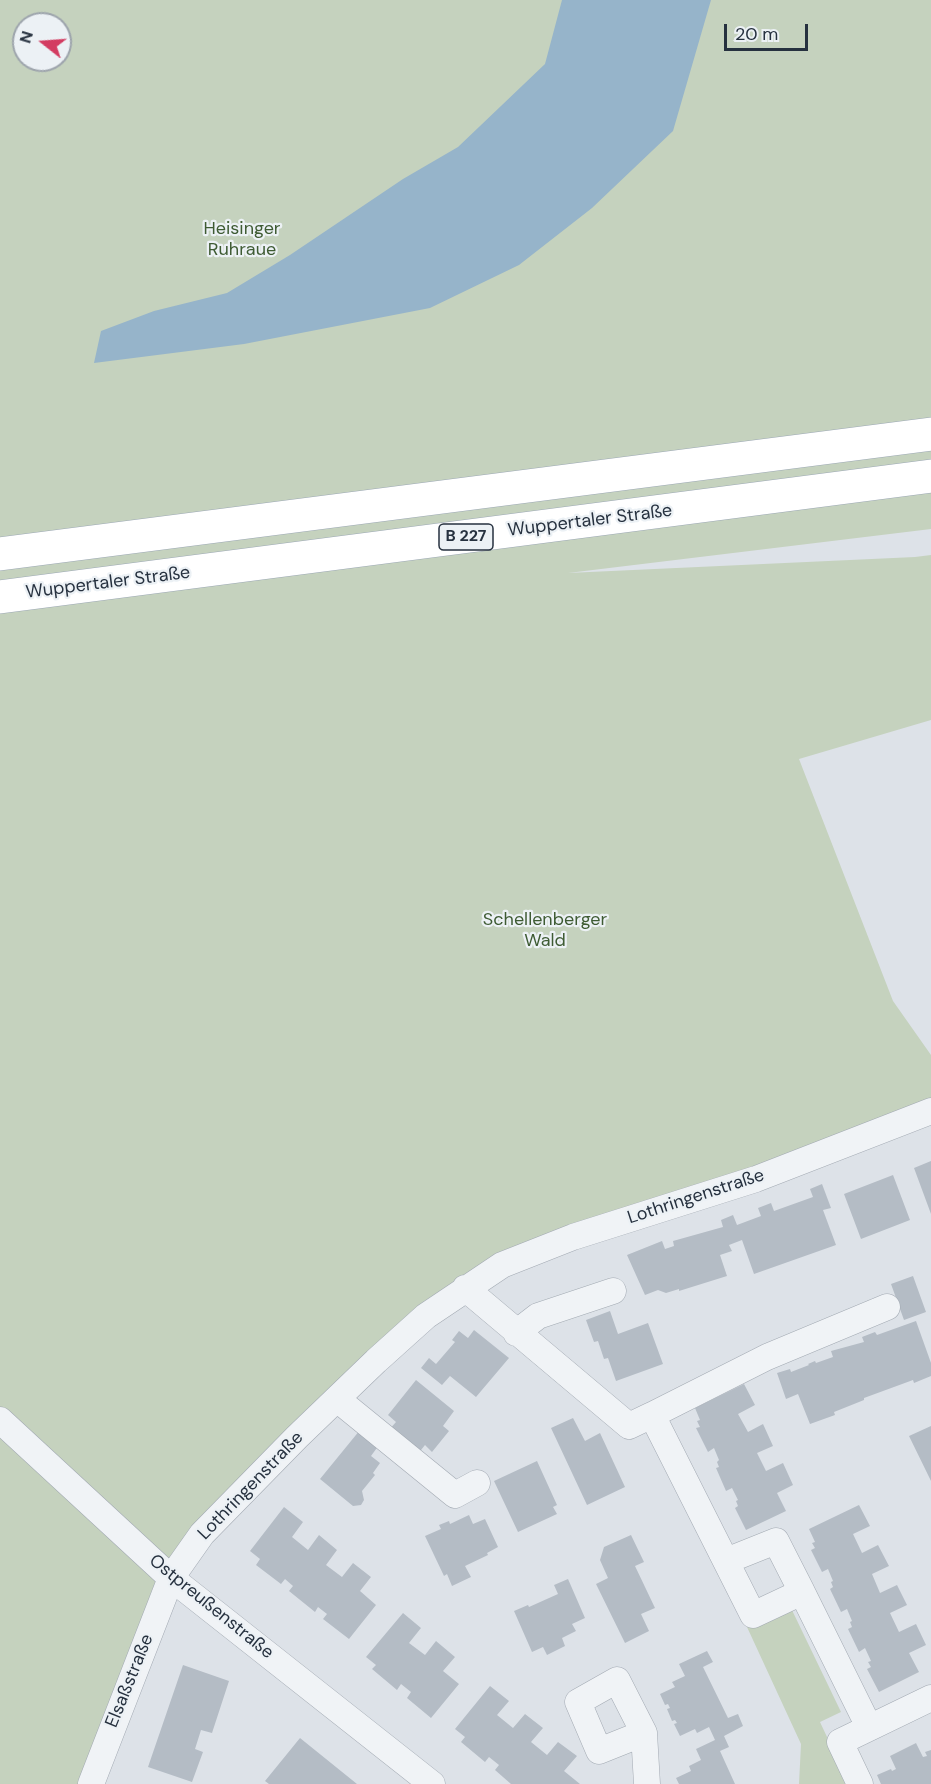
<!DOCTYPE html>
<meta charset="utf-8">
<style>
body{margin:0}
#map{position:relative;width:931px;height:1784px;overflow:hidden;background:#dde2e8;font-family:"DM Sans",sans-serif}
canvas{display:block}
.north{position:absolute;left:12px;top:12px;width:60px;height:60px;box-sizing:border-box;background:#ecf1f5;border:2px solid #9da4ac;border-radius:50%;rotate:287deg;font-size:16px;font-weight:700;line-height:24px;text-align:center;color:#26313f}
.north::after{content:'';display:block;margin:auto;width:21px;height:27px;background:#d33c61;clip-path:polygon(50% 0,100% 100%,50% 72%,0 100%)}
.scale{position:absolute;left:724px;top:24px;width:84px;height:27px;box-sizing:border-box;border:3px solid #26313f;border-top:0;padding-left:8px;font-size:18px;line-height:21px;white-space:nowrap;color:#26313f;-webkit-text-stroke:4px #ecf1f5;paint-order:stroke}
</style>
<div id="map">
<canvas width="931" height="1784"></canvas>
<div class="north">N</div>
<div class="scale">20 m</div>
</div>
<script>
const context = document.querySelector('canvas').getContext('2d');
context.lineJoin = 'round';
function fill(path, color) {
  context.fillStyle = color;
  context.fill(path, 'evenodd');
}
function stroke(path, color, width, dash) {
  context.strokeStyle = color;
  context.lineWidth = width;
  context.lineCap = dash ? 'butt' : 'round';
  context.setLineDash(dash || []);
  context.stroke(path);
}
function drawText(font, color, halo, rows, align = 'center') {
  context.font = font + ' "DM Sans",sans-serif';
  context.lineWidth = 4.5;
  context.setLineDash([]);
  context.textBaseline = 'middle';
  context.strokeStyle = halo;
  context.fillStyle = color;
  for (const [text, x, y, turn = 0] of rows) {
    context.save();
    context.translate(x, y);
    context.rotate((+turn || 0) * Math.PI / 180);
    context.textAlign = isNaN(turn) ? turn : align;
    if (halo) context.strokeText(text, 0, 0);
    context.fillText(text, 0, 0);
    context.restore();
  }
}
fill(new Path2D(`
 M0,0H931V529L568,573L915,557L931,555V720L799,759L893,1001L931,1055V1104L504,1260L225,1502L84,1784H0ZM24,24H60V60H24Z
 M790,1606L841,1712L820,1722L849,1784H799L801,1744L747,1627Z`), '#c5d2be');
fill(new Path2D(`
 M562,0H711L673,131L592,208L519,265L430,308L244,344L94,363L101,331L154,311L227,293L290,255L403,179L458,147L545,64Z`), '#96b4ca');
fill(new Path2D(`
 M931,1161V1214L914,1168Z
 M893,1175L910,1220L861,1239L844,1194Z
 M822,1184L831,1208L823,1210L836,1245L754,1274L742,1240L729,1245L732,1251L720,1255L727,1276L679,1291V1289L666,1293L658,1290L645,1295L627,1255L662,1241L665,1249L674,1246L673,1241L723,1227L721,1220L733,1215L737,1225L761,1216L758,1208L771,1203L774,1211L813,1197L810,1189Z
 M913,1276L926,1312L904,1320L891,1284Z
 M610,1311L618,1334L648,1323L663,1364L616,1381L608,1358L604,1359L598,1341L594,1342L586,1320Z
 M916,1321L931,1363V1376L914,1383L913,1380L864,1398V1400L834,1412L835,1415L810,1424L798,1394L786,1399L777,1373L790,1369L791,1372L809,1365L808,1364L815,1361L816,1363L833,1357L831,1351L864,1342L862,1337L875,1332L877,1335Z
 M474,1330L509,1358L476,1397L450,1376L442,1385L421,1368L429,1358L436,1364L455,1342L452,1340L459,1331L468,1338Z
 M416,1380L454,1411L443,1426L449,1431L432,1452L425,1445L417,1455L388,1431L396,1422L388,1415Z
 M744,1384L755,1405L738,1414L748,1432L763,1424L773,1446L757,1453L766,1471L783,1463L793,1485L777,1493L786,1511L746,1530L735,1508L738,1506L736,1501L738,1500L732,1488L726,1491L716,1468L719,1467L717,1462L719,1460L714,1448L708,1452L696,1428L700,1427L697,1421L700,1420L695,1408Z
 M573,1418L585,1441L600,1433L625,1487L587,1505L551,1428Z
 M931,1426V1481L909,1436Z
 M360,1430L379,1445L371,1456L380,1463L373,1473L375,1475L362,1491L364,1500L361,1505L353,1506L320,1479Z
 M537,1461L557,1505L553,1507L557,1514L518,1532L494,1481Z
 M859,1505L870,1526L853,1534L862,1553L878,1545L889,1566L872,1574L880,1593L897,1585L907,1605L890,1613L899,1632L916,1624L926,1645L909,1653L919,1672L879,1692L867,1669L871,1667L868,1662L871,1661L865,1648L859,1652L848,1629L852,1627L850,1622L852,1621L847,1609L841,1612L830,1589L833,1587L831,1582L833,1581L828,1569L822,1572L811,1550L815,1548L812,1543L815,1542L809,1529Z
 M284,1507L303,1522L292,1537L308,1550L319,1535L337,1550L326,1565L342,1577L353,1563L371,1577L360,1591L376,1605L349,1639L323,1619L327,1614L318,1607L315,1612L289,1591L293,1586L285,1579L281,1584L256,1565L260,1559L250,1551Z
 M469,1515L473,1524L485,1519L498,1547L487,1553L488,1555L465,1566L471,1577L452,1586L447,1574L444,1576L425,1536L441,1529L439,1525L449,1521L450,1524Z
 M631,1535L644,1562L635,1566L655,1608L641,1614L649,1631L625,1643L596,1584L608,1578L600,1560L604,1547Z
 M568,1579L585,1618L572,1624L576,1631L562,1638L565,1646L547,1655L543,1647L532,1652L514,1611L528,1605L529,1607L558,1594L554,1585Z
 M403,1613L421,1628L409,1643L425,1655L436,1641L455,1657L443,1671L459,1684L431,1718L407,1698L411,1692L401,1684L397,1690L372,1669L376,1665L366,1657Z
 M707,1651L713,1662L703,1667L728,1718L738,1714L743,1726L724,1736L729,1747L720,1751L735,1784H679L676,1778L691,1771L689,1766L701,1760L696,1749L715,1740L709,1727L697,1733L695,1729L680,1736L674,1724L677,1723L675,1720L672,1721L667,1709L670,1708L668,1704L665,1705L660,1694L675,1687L672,1682L685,1676L679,1664Z
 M183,1665L229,1681L212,1733L201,1730L195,1749L203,1752L192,1782L148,1767Z
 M490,1686L509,1701L497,1715L513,1728L525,1714L543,1728L531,1742L547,1755L558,1742L577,1756L564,1771L580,1784H511L495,1770L499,1765L489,1757L485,1762L461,1742L465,1737L455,1729Z
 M300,1738L331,1763L357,1784H269L265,1781Z
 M916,1743L923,1757L927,1756L925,1752L931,1750V1784H881L877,1775L891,1769L892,1771L896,1769L890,1756Z`), '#b4bcc5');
const street = new Path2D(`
 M465,1288L629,1426L652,1415L753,1615L802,1592L869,1727
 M516,1333L538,1316L613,1291
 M337,1399L455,1495L477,1483
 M652,1415L767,1357L887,1307
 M0,1420L171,1578L432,1784
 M726,1561L776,1541L802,1592
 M644,1733L599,1751L578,1702L617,1680L644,1733L647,1784
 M91,1784L171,1578L202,1534L297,1437L376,1361L426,1316L502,1265L573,1237L756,1179L931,1111
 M860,1784L840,1742L931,1698`);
const primary = new Path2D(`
 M0,554L931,434
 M0,597L931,476`);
stroke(street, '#a2a9b2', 27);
stroke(primary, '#9ca8b4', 34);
stroke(street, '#f0f3f6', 26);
stroke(primary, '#fff', 33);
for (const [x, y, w] of [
 [466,537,54]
]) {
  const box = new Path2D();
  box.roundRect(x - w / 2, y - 13, w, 26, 4.5);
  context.fillStyle = '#ecf1f5';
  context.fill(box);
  stroke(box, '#26313f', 1.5);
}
drawText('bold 16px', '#26313f', null, [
 ["B 227",466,537]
]);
drawText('18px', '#3e5b33', '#ecf1f5', [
 ["Heisinger",242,229],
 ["Ruhraue",242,250],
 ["Schellenberger",545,920],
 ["Wald",545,941]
]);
drawText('18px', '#26313f', '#ecf1f5', [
 ["Wuppertaler Straße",590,521,-7],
 ["Wuppertaler Straße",108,583,-7],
 ["Lothringenstraße",696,1197,-18],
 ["Lothringenstraße",251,1486,-46],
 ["Ostpreußenstraße",211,1607,39],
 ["Elsaßstraße",130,1681,-68]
]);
</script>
